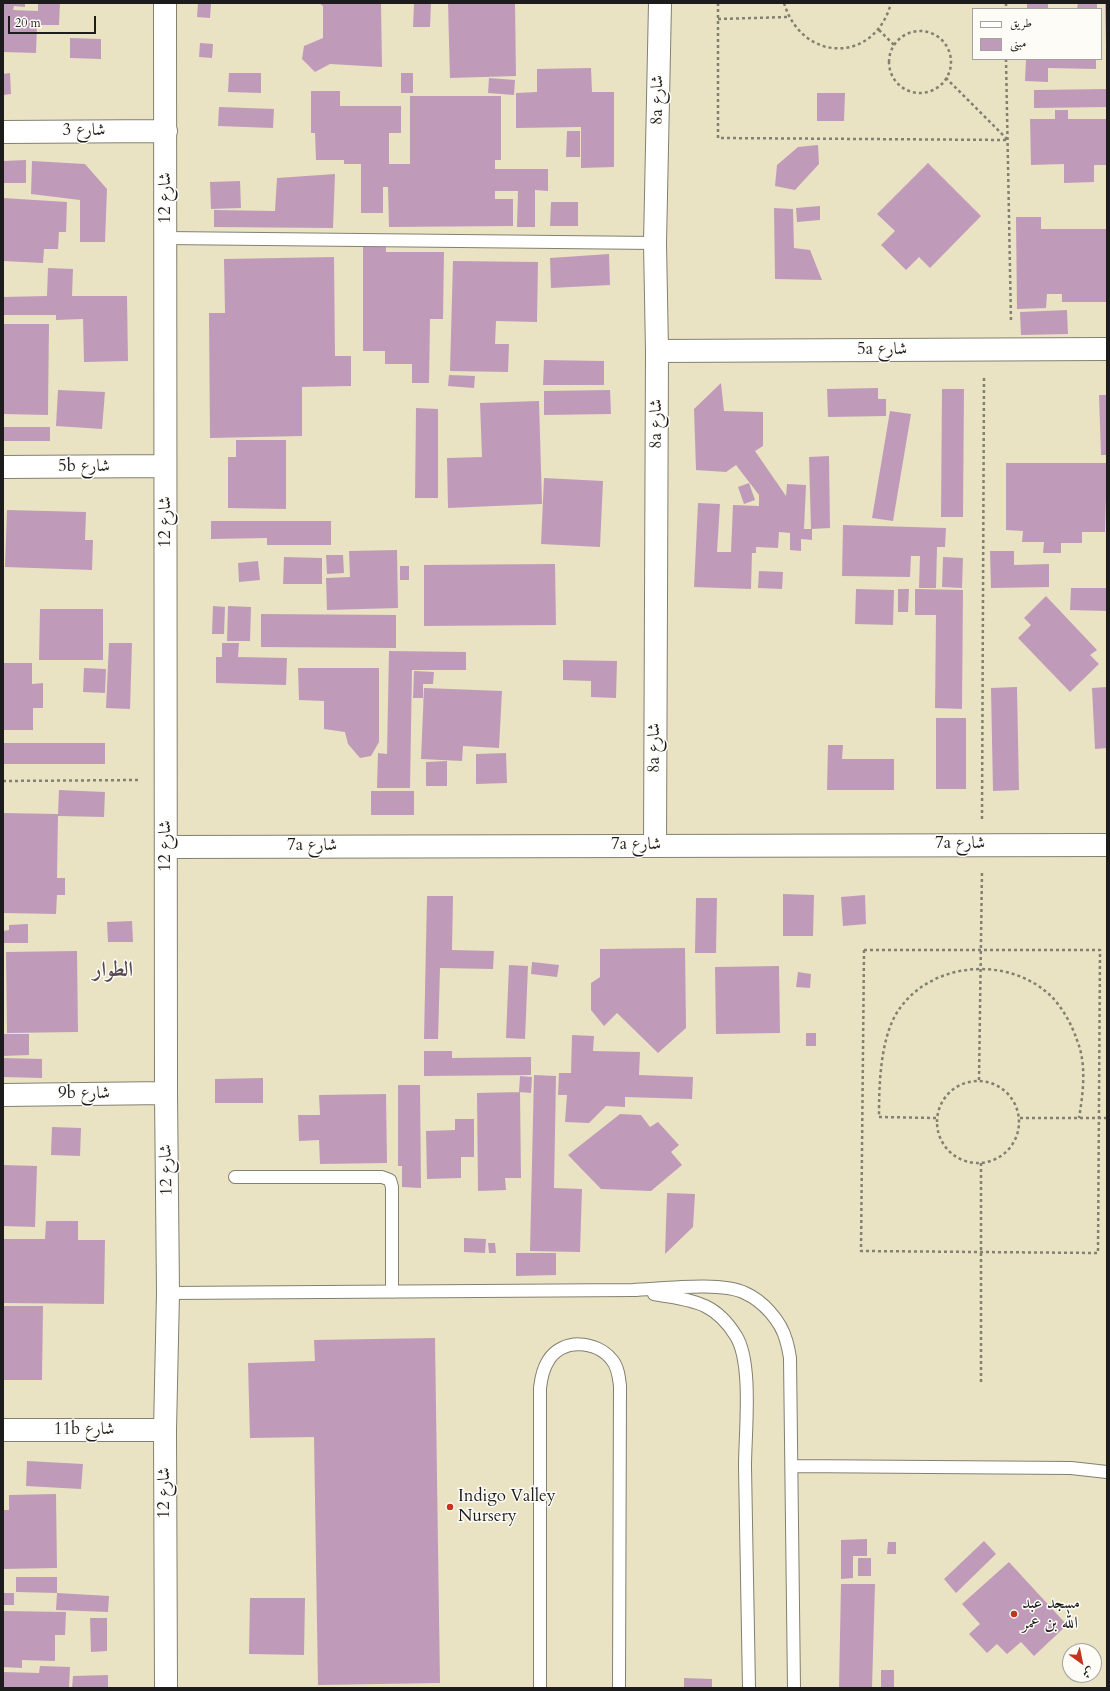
<!DOCTYPE html>
<meta charset="utf-8">
<style>
body{margin:0}
#map{position:relative;width:1110px;height:1691px;overflow:hidden;background:#e9e3c3;font-family:Cardo,Amiri,serif}
canvas{display:block}
.frame{position:absolute;inset:0;border:4px solid #1c1c1c;pointer-events:none}
.legend{position:absolute;left:972px;top:8px;width:130px;height:52px;box-sizing:border-box;background:#fdfcf7;border:1px solid #a3a29f;margin:0;padding:5px 7px;list-style:none;font-size:12px;color:#1c1c1c}
.legend li{display:flex;align-items:center;gap:8px;height:20px}
.legend b{width:20px;border:1px solid #a3a29f}
.north{position:absolute;left:1062px;top:1643px;width:40px;height:40px;box-sizing:border-box;background:#fdfcf7;border:1px solid #a3a29f;border-radius:50%;rotate:147deg;font-size:11px;font-weight:700;line-height:16px;text-align:center;color:#1c1c1c}
.north::after{content:'';display:block;margin:auto;width:14px;height:18px;background:#c8321e;clip-path:polygon(50% 0,100% 100%,50% 72%,0 100%)}
.scale{position:absolute;left:8px;top:16px;width:88px;height:18px;box-sizing:border-box;border:2px solid #1c1c1c;border-top:0;padding-left:5px;font-size:12px;line-height:14px;white-space:nowrap;color:#1c1c1c;-webkit-text-stroke:3px #fdfcf7;paint-order:stroke}
</style>
<div id="map">
<canvas width="1110" height="1691"></canvas>
<div class="frame"></div>
<ul class="legend">
<li><b style="height:5px;background:#fff"></b>طريق</li>
<li><b style="height:11px;background:#c09bb9"></b>مبنى</li>
</ul>
<div class="north">ش</div>
<div class="scale">20 m</div>
</div>
<script>
const context = document.querySelector('canvas').getContext('2d');
context.lineJoin = 'round';
function fill(path, color) {
  context.fillStyle = color;
  context.fill(path, 'evenodd');
}
function stroke(path, color, width, dash) {
  context.strokeStyle = color;
  context.lineWidth = width;
  context.lineCap = dash ? 'butt' : 'round';
  context.setLineDash(dash || []);
  context.stroke(path);
}
function drawText(font, color, halo, rows, align = 'center') {
  context.font = font + ' Cardo,Amiri,serif';
  context.lineWidth = 3;
  context.setLineDash([]);
  context.textBaseline = 'middle';
  context.strokeStyle = halo;
  context.fillStyle = color;
  for (const [text, x, y, turn = 0] of rows) {
    context.save();
    context.translate(x, y);
    context.rotate((+turn || 0) * Math.PI / 180);
    context.textAlign = isNaN(turn) ? turn : align;
    if (halo) context.strokeText(text, 0, 0);
    context.fillText(text, 0, 0);
    context.restore();
  }
}
fill(new Path2D(`
 M3,3H25V7L14,6L13,10L38,11V3H60L59,25H37L36,53L3,52Z
 M198,3L211,4L210,18L197,17Z
 M319,3H381L382,67L330,64L315,72L302,59L304,46L323,38V6Z
 M414,3H431L430,27H413Z
 M448,3H515L516,76L450,78Z
 M1078,3H1097V9H1077Z
 M1105,3H1107V45H1106Z
 M1027,4H1048V9H1027Z
 M70,38L101,39V59L70,58Z
 M200,43L213,44L212,58L199,57Z
 M1026,59H1096V69L1048,68V82L1025,81Z
 M591,68L592,92H614V167L581,168V127L516,128V93L537,92V69Z
 M10,73L11,94L3,95V74Z
 M229,73H261V93L228,92Z
 M401,73H413V93H401Z
 M489,78L515,80L514,95L488,93Z
 M1107,89V107L1034,108V90Z
 M311,91H340V106H401V133H389V164H410V96H501V160H495V169H548V191L535,190V227H517L518,191H495V199H513V226L389,227L388,187H383V213H361V164H344V160H316L315,133H311Z
 M817,93H845L844,121H817Z
 M219,107L274,109L273,128L218,126Z
 M1055,110H1068V119H1107V165H1094V182L1064,183V164L1031,165L1030,119H1055Z
 M567,131H580V157H566Z
 M818,145L819,164L795,190L775,186L777,165L798,147Z
 M26,160V183H4V161Z
 M32,161L85,164L107,189L105,242H80V200L31,194Z
 M928,163L981,216L930,268L919,257L906,270L881,245L895,231L877,214Z
 M335,174L333,228L214,227V210L275,211L277,178Z
 M240,181L241,208L211,209L210,182Z
 M3,198L67,202L66,232H59L58,249H44L43,263L3,261Z
 M551,202H578V226H550Z
 M820,206V220L797,222L796,208Z
 M774,208L793,209L794,248L810,250L822,280L775,279Z
 M1016,217H1041V229H1107V302H1062V294H1047L1046,308L1017,309Z
 M363,247H386V252H444L443,319H430L429,383H412V364H385V351H363Z
 M609,254L610,285L551,288L550,258Z
 M334,257L335,356H351V386L302,387V436L210,438L209,313H225L224,259Z
 M453,261L538,262L537,322L496,321L495,344H509L508,372L450,371Z
 M48,268L73,269L72,296H127L128,361L84,362L83,319L56,320V315H3V297L47,296Z
 M1067,310L1068,334L1021,335L1020,312Z
 M3,324H49L48,415L3,414Z
 M544,360L604,361V385H543Z
 M449,375L475,376L474,388L448,386Z
 M721,383L724,411L763,412V446L755,451L786,496L787,484L806,485L804,529H812V540L801,539V551L790,550V533L779,532L778,548L756,547V553H752L751,589L694,587L698,503L720,504L717,552H731L733,505L759,506V495L736,465L726,472L696,470L694,409Z
 M878,388V399H886V416L828,417L827,389Z
 M942,389H964L963,517H941Z
 M58,390L105,392L102,429L56,426Z
 M610,390L611,414L544,415V391Z
 M1099,395H1107V455H1101Z
 M539,401L542,504L448,508L447,458L482,457L480,403Z
 M416,408L438,409V498H415Z
 M890,411L911,414L893,521L872,518Z
 M3,427H50V441H3Z
 M236,440H286V509L228,508V457H236Z
 M829,456L830,528L811,529L809,457Z
 M1006,463H1107L1105,532H1082V543H1061V553H1043L1044,542H1022L1023,531L1006,530Z
 M544,478L603,481L600,547L541,544Z
 M749,483L755,500L744,504L738,487Z
 M7,510L86,512L85,540H93L92,570L5,567Z
 M211,521H331V545H267V538L211,539Z
 M843,525L946,528L945,547H937L936,588H919L920,556H911L910,577L842,576Z
 M397,550L398,608L327,610L326,578L350,577L349,551Z
 M990,551H1014V565L1049,564V587L991,588Z
 M326,555H343L344,573L327,574Z
 M284,557L322,558V584H283Z
 M943,557L963,558L962,588L942,587Z
 M258,561L260,580L239,582L238,563Z
 M555,564L556,625L424,626V565Z
 M400,566H409V580H400Z
 M759,571L783,572L782,589L758,588Z
 M1071,588H1107V611L1070,610Z
 M856,589L894,590L893,625L855,624Z
 M898,589H909L908,612H898Z
 M915,589L963,590L962,709L935,708L936,615H915Z
 M1046,596L1097,650L1090,655L1099,664L1070,692L1018,638L1031,625L1024,618Z
 M213,606L225,607L224,634H212Z
 M228,606L251,607L250,641H227Z
 M40,609H103V660H39Z
 M261,614L396,615V648L261,647Z
 M109,643H132L130,709L106,708Z
 M222,643H239L238,657L287,658L286,685L216,683V657H222Z
 M389,651L466,652V670H412L410,788H377L378,753L387,754Z
 M563,660L617,661L616,698L591,697V681L563,680Z
 M3,663H32V684L43,683V708H33V730H3Z
 M84,668L106,669L105,693L83,692Z
 M298,668H379V742L371,756L360,758L348,744L345,732L324,729V701L299,700Z
 M414,671L434,672L433,684H423V698H413Z
 M1017,687L1019,790L993,791L991,688Z
 M1107,687V748L1095,749L1092,688Z
 M424,688L502,691L499,748L463,746L462,761L421,759Z
 M936,718H966V789H936Z
 M3,743H105V764H3Z
 M828,745H843L842,759H894V790H827Z
 M506,753L507,783L476,784V754Z
 M447,761V786H426V762Z
 M59,790L105,792L104,817L58,816L57,878H65V895H57L56,914L3,913V813L58,814Z
 M371,791H414V815H371Z
 M783,894L814,895L813,936H783Z
 M865,895L866,924L843,926L841,897Z
 M427,896H453L452,950L494,951L493,969L440,968L438,1039H424Z
 M696,898H717L716,953H695Z
 M132,921L133,942H108L107,922Z
 M28,924V943H3V931L9,930V925Z
 M685,948L686,1028L658,1053L617,1013L604,1026L591,1010V983L600,977V949Z
 M77,951L78,1032L7,1033L6,952Z
 M532,962L559,965L557,977L531,974Z
 M509,965L528,966L525,1039L506,1038Z
 M779,966L780,1033L716,1034L715,967Z
 M798,972L811,974L810,988L796,987Z
 M806,1033H816V1046H806Z
 M3,1034H29V1055L3,1056Z
 M572,1035L594,1036L593,1051L640,1052L639,1075L693,1077L692,1099L625,1097V1107L606,1106L589,1123L565,1122L567,1095H558L559,1073H571Z
 M424,1051H452V1058L531,1057V1075L424,1076Z
 M3,1058L42,1059V1078L3,1077Z
 M534,1075L556,1076L554,1188L582,1189L580,1252L530,1251Z
 M520,1076L532,1077L531,1093L519,1092Z
 M263,1078V1103H215V1079Z
 M398,1085H420L421,1188L402,1187V1166H398Z
 M520,1092L521,1178H505L506,1190L478,1191L477,1093Z
 M386,1094L387,1163L320,1164L319,1140L299,1141L298,1115H320L319,1095Z
 M620,1114L641,1115L650,1127L658,1122L679,1145L671,1152L682,1165L651,1191L601,1189L568,1155Z
 M455,1119H474V1157H461V1178L427,1179L426,1131L455,1130Z
 M52,1127L81,1128L80,1156L51,1155Z
 M3,1165L37,1166L35,1227L3,1226Z
 M667,1193L695,1194L693,1227L665,1254Z
 M46,1221H78V1240H105L104,1304L3,1303V1239H45Z
 M464,1238L486,1239L485,1253L464,1252Z
 M488,1243H495L496,1253H489Z
 M516,1253H556V1275L516,1276Z
 M3,1306H43L42,1380H3Z
 M435,1338L440,1683L318,1685L314,1437L250,1438L248,1363L315,1361L314,1340Z
 M27,1461L83,1464L81,1489L26,1486Z
 M56,1494L57,1568L3,1569V1510H9V1495Z
 M867,1539V1556H853V1578L841,1579V1540Z
 M984,1541L996,1554L956,1593L944,1579Z
 M888,1542H896V1554H887Z
 M858,1558H871V1576H858Z
 M1009,1562L1067,1625L1034,1656L1021,1642L1007,1654L997,1644L987,1653L969,1634L980,1624L962,1604Z
 M16,1577H57V1593L16,1592Z
 M841,1584H875L872,1688H839Z
 M3,1593H14V1605H3Z
 M57,1593L109,1596L108,1612L56,1610Z
 M250,1598H305L304,1655L249,1654Z
 M3,1611L66,1612L65,1635H55V1661L22,1660V1668L3,1667Z
 M90,1618H107V1651L91,1652Z
 M40,1666L70,1667L69,1688H3V1672L39,1673Z
 M881,1670H894V1688H881Z
 M108,1675V1688H72L73,1676Z
 M684,1678L712,1679V1688H684Z`), '#c09bb9');
const service = new Path2D(`
 M165,238L655,243
 M235,1177H382L390,1180L392,1187V1292
 M168,1293L633,1290C660,1289 722,1281 745,1293C763,1301 781,1321 786,1340C788,1346 789,1352 790,1358L794,1688
 M654,1294C691,1301 714,1300 736,1336C753,1363 745,1433 745,1467C746,1541 748,1614 749,1688
 M792,1466L1071,1468L1107,1472
 M540,1688V1388C541,1379 543,1369 548,1361C562,1338 596,1340 612,1360C618,1367 619,1377 620,1386L619,1688`);
const minor = new Path2D(`
 M165,3L166,1093L168,1293L165,1430L166,1688
 M3,132L166,131
 M657,351L1107,349
 M3,467L165,466
 M655,845L657,351L655,243L660,3
 M166,847L1107,845
 M3,1095L166,1093
 M3,1430H165`);
stroke(service, '#828070', 14);
stroke(minor, '#828070', 24);
stroke(new Path2D(`
 M718,3V138L1008,140L946,78
 M784,3C802,63 875,64 891,3
 M1006,3V9
 M718,19L788,17
 M879,30L894,45
 M889 62a31 31 0 1 1 62 0a31 31 0 1 1-62 0Z
 M1006,59L1011,322
 M3,781L140,780
 M982,819L984,376
 M864,950H1100L1098,1253L861,1251Z
 M979,1080L982,870
 M937 1122a41 41 0 1 1 82 0a41 41 0 1 1-82 0Z
 M936,1118L879,1117C879,1085 880,1035 900,1008C934,961 1009,956 1051,996C1062,1007 1072,1025 1077,1040C1087,1065 1083,1093 1079,1118
 M1020,1118H1107
 M981,1163V1382`), '#828070', 2.5, [3, 3]);
stroke(service, '#fff', 12);
stroke(minor, '#fff', 22);
for (const [x, y, r, color] of [
 [450,1507,4,"#c8321e"],
 [1014,1614,4,"#c8321e"]
]) {
  const dot = new Path2D();
  dot.arc(x, y, r, 0, 2 * Math.PI);
  context.fillStyle = color;
  context.fill(dot);
  stroke(dot, '#fdfcf7', 1.5);
}
drawText('17px', '#1c1c1c', '#fdfcf7', [
 ["8a شارع",658,100,-89],
 ["شارع 3",84,131],
 ["شارع 12",166,198,-90],
 ["5a شارع",882,350],
 ["8a شارع",657,424,-90],
 ["5b شارع",84,467],
 ["شارع 12",166,522,-90],
 ["8a شارع",655,748,-90],
 ["7a شارع",960,844],
 ["7a شارع",636,845],
 ["شارع 12",166,846,-90],
 ["7a شارع",312,846],
 ["9b شارع",84,1094],
 ["شارع 12",167,1170,-91],
 ["11b شارع",84,1430],
 ["شارع 12",165,1493,-90]
]);
drawText('17px', '#1c1c1c', '#fdfcf7', [
 ["Indigo Valley",458,1497],
 ["Nursery",458,1517],
 ["مسجد عبد",1022,1604],
 ["الله بن عمر",1022,1624]
], 'left');
drawText('bold 21px', '#554853', '#fdfcf7', [
 ["الطوار",113,971]
]);
</script>
